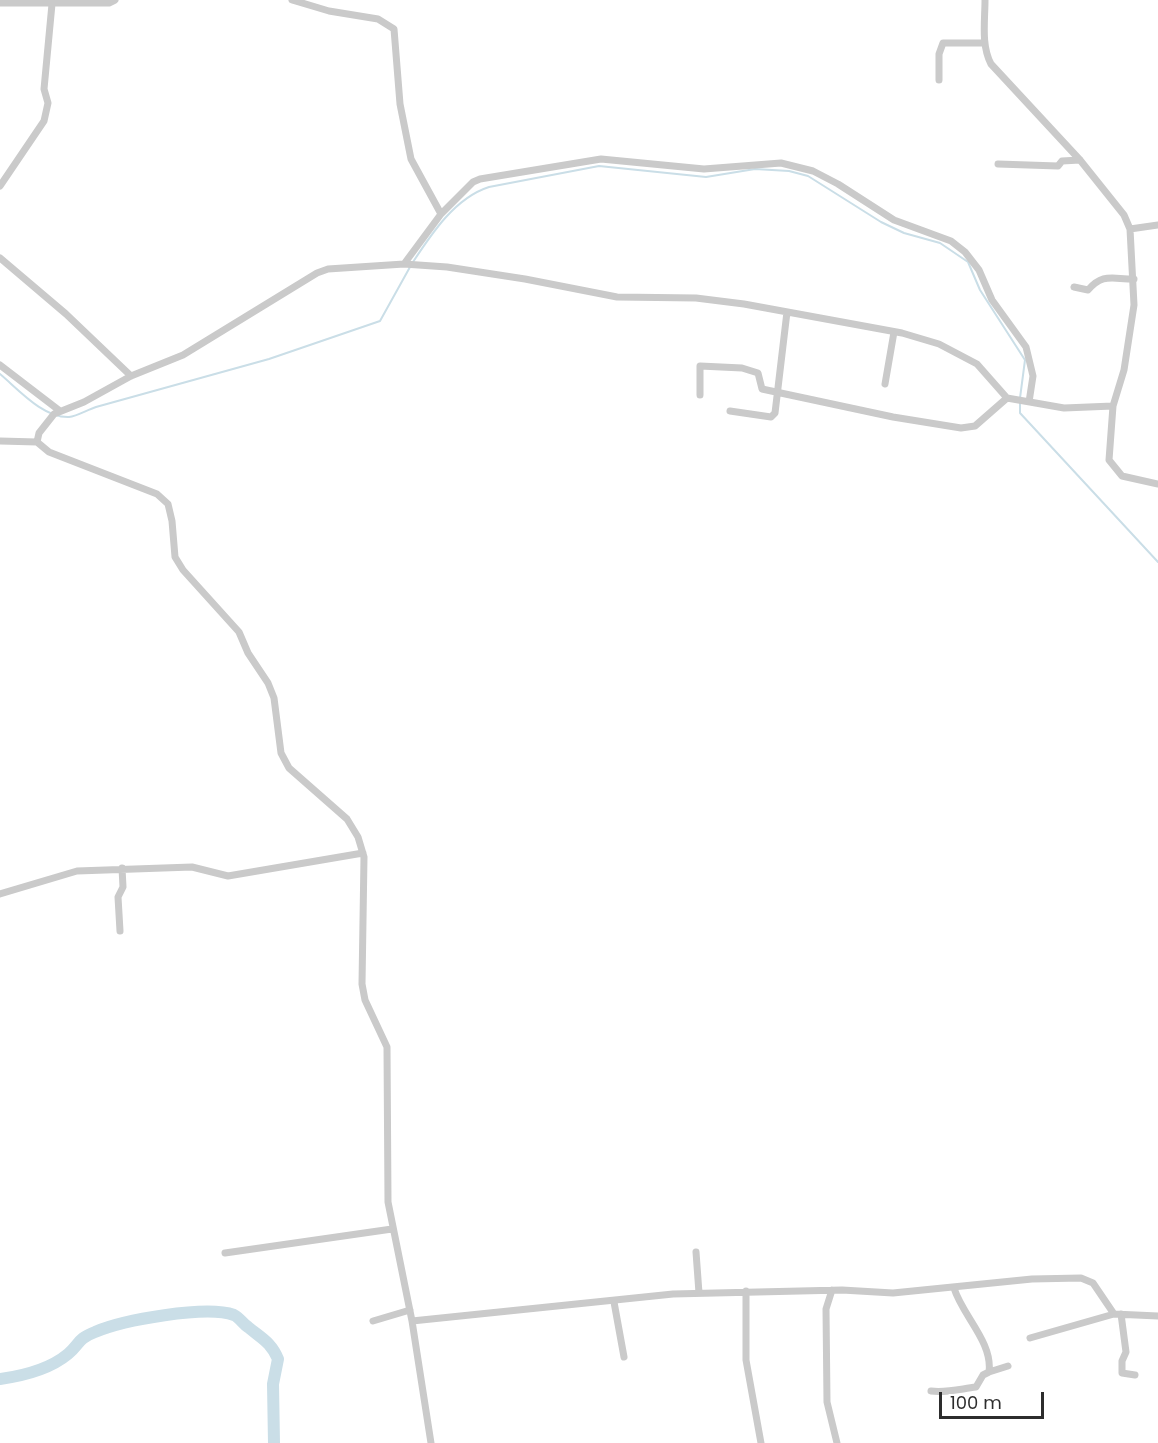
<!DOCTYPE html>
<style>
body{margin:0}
#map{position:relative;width:1158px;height:1443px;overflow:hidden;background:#fff;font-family:Poppins,sans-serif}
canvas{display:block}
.scale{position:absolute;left:939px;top:1392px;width:105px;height:27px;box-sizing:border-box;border:3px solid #2d2d2d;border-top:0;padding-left:8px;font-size:18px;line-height:21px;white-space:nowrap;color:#2d2d2d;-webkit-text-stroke:4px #fff;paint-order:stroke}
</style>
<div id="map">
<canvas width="1158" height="1443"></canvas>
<div class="scale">100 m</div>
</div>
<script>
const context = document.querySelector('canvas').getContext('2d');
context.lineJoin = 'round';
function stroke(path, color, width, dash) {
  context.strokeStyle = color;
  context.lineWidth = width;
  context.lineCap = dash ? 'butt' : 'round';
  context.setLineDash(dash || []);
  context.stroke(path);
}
stroke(new Path2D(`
 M413,262C432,233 455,198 489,187L599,166L706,177L755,169L789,171L808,176L881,222L904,233L940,243L968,262L980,290L1025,360L1020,398
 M0,374C18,389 43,418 69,417C77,416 87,410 96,407L269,359L380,321L410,267
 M1020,403V413L1158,562`), '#cadee7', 2);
stroke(new Path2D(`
 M0,1379C22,1376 50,1369 68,1354C80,1344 77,1339 95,1332C123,1320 206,1305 234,1315C240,1318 243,1324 248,1327C261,1338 271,1342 278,1359L273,1384L274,1443`), '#cadee7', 12);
stroke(new Path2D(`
 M292,0L329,11L378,19L394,29L400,104L411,159L441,214L404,264
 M985,0C985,21 981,45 991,64L1080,160L1124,215L1130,229L1134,305L1124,370L1113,406L1109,460L1122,476L1158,484
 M0,3H109L115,0
 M939,80V54L943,43H985
 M998,164L1058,166L1062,161L1080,160
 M0,186L44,121L48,103L44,89L52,4
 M441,214L473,182L480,179L601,159L704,169L781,163L813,171L838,184L894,220L951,241L965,252L979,270L992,300L1026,347L1033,376L1029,402
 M1130,229L1158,225
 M0,258L66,314L131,376
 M1074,287L1088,290C1103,273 1111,279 1134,279
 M0,365L60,411
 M885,384L894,332
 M700,395V366L742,368L758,373L762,389L893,417L961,428L975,426L1007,398
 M1113,406L1064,408L1007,398L977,364L939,344L902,333L744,304L696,298L617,297L525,279L447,267L404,264L328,269L317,273L183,355L131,376L84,402L54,414L39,433L37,442L49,452L157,494L168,504L172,521L175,557L183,570L239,632L248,653L268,683L274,698L281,753L289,768L347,819L358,837L364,857L362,984L365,1000L387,1047L388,1202L412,1321L673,1294L842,1290L893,1293L1032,1279L1081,1278L1093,1283L1114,1314L1158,1316
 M730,411L771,417L775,413L787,312
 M0,441L37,442
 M0,894L77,871L192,867L228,876L363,853
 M120,931L118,897L123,887L122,868
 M696,1252L699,1293
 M225,1253L392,1229
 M832,1290L826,1309L827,1402L837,1443
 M746,1291V1360L761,1443
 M614,1302L624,1357
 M1121,1314L1126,1352L1122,1361V1373L1135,1375
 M373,1321L410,1310
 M412,1321L431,1443
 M1030,1338L1114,1314
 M989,1372L1008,1366
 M931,1391C946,1393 960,1389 976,1387L983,1375L989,1372C993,1342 962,1315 954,1288`), '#cacaca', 7);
</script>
